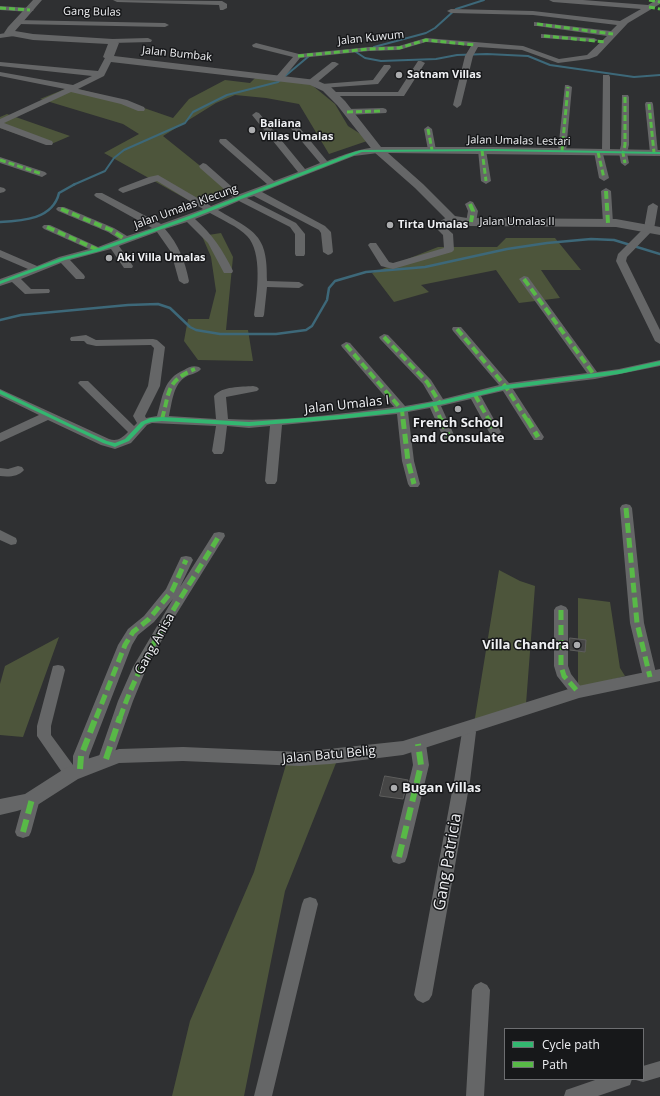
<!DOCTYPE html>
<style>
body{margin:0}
#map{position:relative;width:660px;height:1096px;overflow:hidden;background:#2f3032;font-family:"Open Sans",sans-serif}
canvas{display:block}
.legend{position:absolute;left:504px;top:1028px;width:140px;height:52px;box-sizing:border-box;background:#17181a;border:1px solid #6d6e71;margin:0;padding:5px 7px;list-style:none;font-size:12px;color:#eff0f3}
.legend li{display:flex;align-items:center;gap:8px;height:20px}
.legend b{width:20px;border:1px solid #6d6e71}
</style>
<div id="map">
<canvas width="660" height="1096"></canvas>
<ul class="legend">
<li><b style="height:5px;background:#33b770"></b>Cycle path</li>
<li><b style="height:5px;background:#58b947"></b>Path</li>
</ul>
</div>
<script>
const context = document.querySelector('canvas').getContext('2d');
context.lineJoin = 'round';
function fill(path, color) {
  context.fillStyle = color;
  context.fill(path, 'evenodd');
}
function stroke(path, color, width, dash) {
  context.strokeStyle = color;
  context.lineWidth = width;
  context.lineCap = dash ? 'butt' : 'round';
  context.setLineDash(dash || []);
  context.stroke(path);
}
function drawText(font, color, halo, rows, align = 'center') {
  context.font = font + ' "Open Sans",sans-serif';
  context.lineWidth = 3;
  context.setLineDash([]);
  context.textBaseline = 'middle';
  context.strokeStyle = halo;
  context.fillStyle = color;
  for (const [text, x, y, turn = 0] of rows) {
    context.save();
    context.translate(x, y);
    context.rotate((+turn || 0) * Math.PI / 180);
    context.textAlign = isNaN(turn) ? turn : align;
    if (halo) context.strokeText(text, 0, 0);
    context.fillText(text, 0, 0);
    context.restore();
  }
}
fill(new Path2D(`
 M259,74L307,81L335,104L348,126L370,140L329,154L299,104L266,98L235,95L216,103L163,136L229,189L197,205L104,153L139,134L123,124L40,99L70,87L118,99L173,118L189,99L225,80L250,83Z
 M7,114L70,136L49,145L0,128V117Z
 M221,233L233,257L226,330H248L253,361L198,360L184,341L188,319H209L216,291L211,257L202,236Z
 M506,238H555L581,270H541L560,298L519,303L496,270L421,285L429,292L394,302L372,273L438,247H497Z
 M499,570L520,581L535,586L526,704L474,724Z
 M578,598L610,602L620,668L625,676L578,689Z
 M59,637L23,737L0,735V684L5,666Z
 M340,753L285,891L244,1096H172L190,1021L254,872L288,758Z`), '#4d553b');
stroke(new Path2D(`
 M374,47L426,33L435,28L456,9L484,0
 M353,50L365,58L381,61L436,59L457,55L487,54L528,56L550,65L634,77L660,75
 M73,185L105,171L114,158L124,150L185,123L193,112L227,95L278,82L309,56`), '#3d6879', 2);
stroke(new Path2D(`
 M0,222C23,221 53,219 59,193L75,184
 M0,320L21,315L128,305L158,304L170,308L190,327L196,330L220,334H276L306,330L312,326L327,300L329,288L335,281L366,272L425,267L507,249L547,243L591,239L614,240L660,254`), '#3d6879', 2.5);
const building = new Path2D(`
 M570,638L586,640L585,652L570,650Z
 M385,776L408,780L403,799L380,796Z`);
fill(building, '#464646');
stroke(building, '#5e5e5d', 1);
fill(new Path2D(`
 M113,0L222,1L227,4V8L223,10H220L219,5L117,2Z
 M549,0H583L648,5L656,0H660V4L628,23L597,56L589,59L558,63L522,50L478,47L473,56L461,105L457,108L453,105L465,56L471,46L426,42L399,50L369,51L300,58L282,80H279L275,78L293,57L253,47L252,45L256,43L299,54L369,47L399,46L426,38L523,46L559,59L587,55L607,36L537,26H534V22L611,31L617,25L533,15L451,13L447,11L451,9L533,11L620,21L641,9L553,2Z
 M0,6L30,8L34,10L30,12L0,10Z
 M15,20L165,23L169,25L165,27L18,24L14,22Z
 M11,32L15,34L14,36L0,38V34Z
 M541,34L594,38L598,40L594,42L544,38H541Z
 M148,38L152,40L151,42L112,43L108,41L112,39Z
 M106,56H109L113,58L104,76L78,89L127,100L144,107L145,109L144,111H138L121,104L71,92L4,123L52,141L53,143L52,145H46L0,128V119L65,89L0,76V72L73,85L92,76L0,66V62L98,71Z
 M418,61H421L425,63L404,96H333L329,94L333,92H398Z
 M332,62H335L339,64L315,84H309V80Z
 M384,65H390L391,67L378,84L322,88L318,86L322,84L373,80Z
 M603,75H609L610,77V152L606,155L603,154L609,178L604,181L599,178L594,152L598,149L602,151Z
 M565,85H568L572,87L566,151L562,154L558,151Z
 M622,95H628L629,97V145L627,153L629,163L625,166L621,163L619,153L621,145Z
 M646,102H652L653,104L658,153L654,156L650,153L645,104Z
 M383,108L386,109L387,111L386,113L347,115L343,112L347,109Z
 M256,112L259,113L305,169L320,163L288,125L287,123L288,121H294L327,161C338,157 374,142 382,150L378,153L354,156L262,192L325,226L331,232L333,252L331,254L328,255L323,252L321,233L319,230L254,196L247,198L296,223L305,234V254L304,256H296L295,254V234L290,227L239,201L218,210C255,232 268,234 267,281L299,282L304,285L299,288L267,287L264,315L263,317H255L254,315C257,294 263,252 247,236C239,227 220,219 210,213L195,219C212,234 223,250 233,271L232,273H224L208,243L187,222L165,229C179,245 185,261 189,281L188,283L184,284L179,281L171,252L157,232L119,246L133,266L132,268H124L111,249L70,260L84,275L85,277L84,279H76L61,263L21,279L31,289H49L50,291L49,293L25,294L12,282L0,286V279L28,269L0,257V250L37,266L59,257L89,249L44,229L42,227L44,225H50L98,247L119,239L108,232L58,211L56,209L58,207H64L114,228L127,236L152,228L96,197L94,195L96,193H102L161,224L203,209L157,181L123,193L118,190L120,188L149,177L158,175L211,206L233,197L200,168L199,166L203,163L206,164L240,194L267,184L220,143L219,141L220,139H226L274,181L298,172L252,115Z
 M428,126L432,129L436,150L432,153L428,150L424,129Z
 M482,147L486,150L491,181L486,184L481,181L478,150Z
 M0,157L45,172L47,174L42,177L0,163Z
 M0,187L4,188L6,190L4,192L0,193Z
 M606,188L611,191L613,223L608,226L603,223L601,191Z
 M470,201L473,202L478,211L476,222L471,225L466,222L468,211L465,204Z
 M653,203L658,206L654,229L627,257L626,261L660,330V344L655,341L616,261L618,254L644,228L648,206Z
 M451,215L456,218L444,226L453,234L454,250L452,252L393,269L381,266L368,245L370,243H376L389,262L393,263L444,248L443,235L433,225Z
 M524,276L528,277L597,372L619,369L660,360V366L595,379L513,389L544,437L542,440H534L503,391L481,396L501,432L499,434H491L489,432L471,399L441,406L455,437L453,440H445L443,437L430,408L408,412L414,461L420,484L418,487H410L408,484L402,461L397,414L282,425L277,481L275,484H267L265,481L270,426L249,428L227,426L224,451L222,454H214L212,451L216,426L152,423L147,425L131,443L115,449L101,445L48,420L0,442V433L39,415L0,396V389L109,439C117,442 122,438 128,432L80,385L78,383L80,381H88L134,426L137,423L133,416L148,386L154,348L151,345L96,346L87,344L84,341H71L70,339L71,337L86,335L96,340L153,339L157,340L165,347L160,386L145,416L146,418L157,416C163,396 163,379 184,370C189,367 193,365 199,367L201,369C197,374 189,374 184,378C173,386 172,403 169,416L216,419L214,396C222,386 241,387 253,386L257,387L259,389L257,391L226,397L228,419C282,422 340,414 394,407L342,347L341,345L346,342L350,343L405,406L433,401L423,384L380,339L379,337L384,334L388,335L431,380L443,399L499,385L453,331L452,329L453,327H461L509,383L587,373L519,279Z
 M18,466L22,467L24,470C18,477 8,477 0,476V468L8,469Z
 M626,504L630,505L632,508L644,623L657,677L655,681L650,682L645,681L643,677L630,623L620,508L622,505Z
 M0,530L16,538L17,541L16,544L11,545L0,540Z
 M219,532L224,533L225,536L174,618L147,667L133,701L111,763L106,765L101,763L98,759L118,701L133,667L173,599L154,622L138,635L132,645L89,756L88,769L85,773L79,774L76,778L71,780L66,778L37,736V726L53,666L58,665L63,666L65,670L51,726V735L73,765V756L118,645L128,629L144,616L166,589L181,557L186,556L191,557L193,560L180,587L214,533Z
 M561,605L566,607L568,610V666L571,674L585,692L583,696L578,697L573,696L557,676L554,666V610L556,607Z
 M467,723L472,724L476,732L470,781L432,995L429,1000L423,1003L417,1000L414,995L454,781L462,732L460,728L462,724Z
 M418,738L423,740L426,744L429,765L407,857L405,862L399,864L393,862L391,857L413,765L410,744L413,740Z
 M32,793L38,795L40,799L31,832L29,836L23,838L17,836L15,832L24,799L26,795Z
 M310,897L316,899L318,904L272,1096H254L302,904L304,899Z
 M481,982L487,985L490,990L484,1096H466L472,990L475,985Z
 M660,1061V1077L643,1082L636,1080L643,1079V1066Z
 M598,1079H632L630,1085L598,1096H564L566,1090Z`), '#656667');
fill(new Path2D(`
 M33,0H42L15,31L33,34L113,39L119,43L114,56L316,80L331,87L345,101L381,147H494L660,150V156L388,153L423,184L455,216L467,218L616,219L660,227V235L616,227L467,226L447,220L415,188L374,152L337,105L323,91L310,85L111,62L103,57L108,44L33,40L6,35L4,33L8,27Z
 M660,669V681L579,698L403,755L330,764L300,766L183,761L119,763L78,779L39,804L17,811L0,815V799L25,794L64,769L87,759L119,749L183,747L300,752L403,741L578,686Z`), '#656667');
stroke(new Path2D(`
 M649,0L660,2
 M649,7L660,9
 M0,8L30,10
 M537,24L613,34
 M544,36L606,42
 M298,56L369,49L399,48L426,40L475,45
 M625,97V145L623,153L625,163
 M649,104L654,153
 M347,112L383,111
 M428,129L432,150
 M482,150L486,181
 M562,151L568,87
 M598,152L604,178
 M0,160L42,174`), '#58b947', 3, [6, 3]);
stroke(new Path2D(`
 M606,191L608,223
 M470,204L473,211L471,222
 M61,209L111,230L126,240
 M47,227L98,250
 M524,279L595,376
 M457,329L506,387L527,420
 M384,337L427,382L440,403
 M346,345L402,410L403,420
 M475,395L489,420
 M434,404L441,420
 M162,419C170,391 166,381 195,369`), '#58b947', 4, [8, 4]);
stroke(new Path2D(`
 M403,419L408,461L414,484
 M441,419L449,437
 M488,419L495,432
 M527,419L538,437
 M626,508L637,623L650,677
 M561,610V666L564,676L578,692
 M96,718L125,645L133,632L149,619L172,591L186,560
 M120,718C143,651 183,596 219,536`), '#58b947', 5, [10, 5]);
stroke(new Path2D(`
 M106,759L120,717
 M80,769L81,756L96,717
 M23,832L32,799
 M399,857L421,765L418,744`), '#58b947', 6, [13, 6]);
fill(new Path2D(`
 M494,149L660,152V154L494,151L362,152L190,219L100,251L65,260L0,284V281L61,258L96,249L186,217L351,153L361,150Z
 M660,361V365L619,374L506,389L444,404L402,412L340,419L249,426L162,421L151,422L145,424L129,441L117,446L115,447L103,443L0,394V390L2,391L70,424L107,441L115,443L125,439L141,422L150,418L162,417L249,422L340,415L402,408L444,400L506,385L619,370Z`), '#33b770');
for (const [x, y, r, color] of [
 [399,75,4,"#acadaf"],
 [252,130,4,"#acadaf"],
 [390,225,4,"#acadaf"],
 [109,258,4,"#acadaf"],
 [458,409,4,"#acadaf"],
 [577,645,4,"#acadaf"],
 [394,788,4,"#acadaf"]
]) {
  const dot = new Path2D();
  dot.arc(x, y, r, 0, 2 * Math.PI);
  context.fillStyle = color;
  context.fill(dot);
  stroke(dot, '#17181a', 1.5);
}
drawText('11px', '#eff0f3', '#17181a', [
 ["Gang Bulas",92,12,1],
 ["Jalan Kuwum",371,38,-6],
 ["Jalan Bumbak",177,54,6],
 ["Jalan Umalas Lestari",519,141,1],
 ["Jalan Umalas Klecung",186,207,-20],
 ["Jalan Umalas II",517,222]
]);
drawText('bold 11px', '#eff0f3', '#17181a', [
 ["Satnam Villas",407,75],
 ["Baliana",260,124],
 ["Villas Umalas",260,137],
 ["Tirta Umalas",398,225],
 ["Aki Villa Umalas",117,258]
], 'left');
drawText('13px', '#eff0f3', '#17181a', [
 ["Jalan Umalas I",347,405,-6],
 ["Gang Anisa",155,644,-61],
 ["Jalan Batu Belig",329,755,-5]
]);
drawText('bold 13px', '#eff0f3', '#17181a', [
 ["French School",458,423],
 ["and Consulate",458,438],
 ["Villa Chandra",569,645,"right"],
 ["Bugan Villas",402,788,"left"]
]);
drawText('16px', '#eff0f3', '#17181a', [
 ["Gang Patricia",448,862,-80]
]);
</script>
